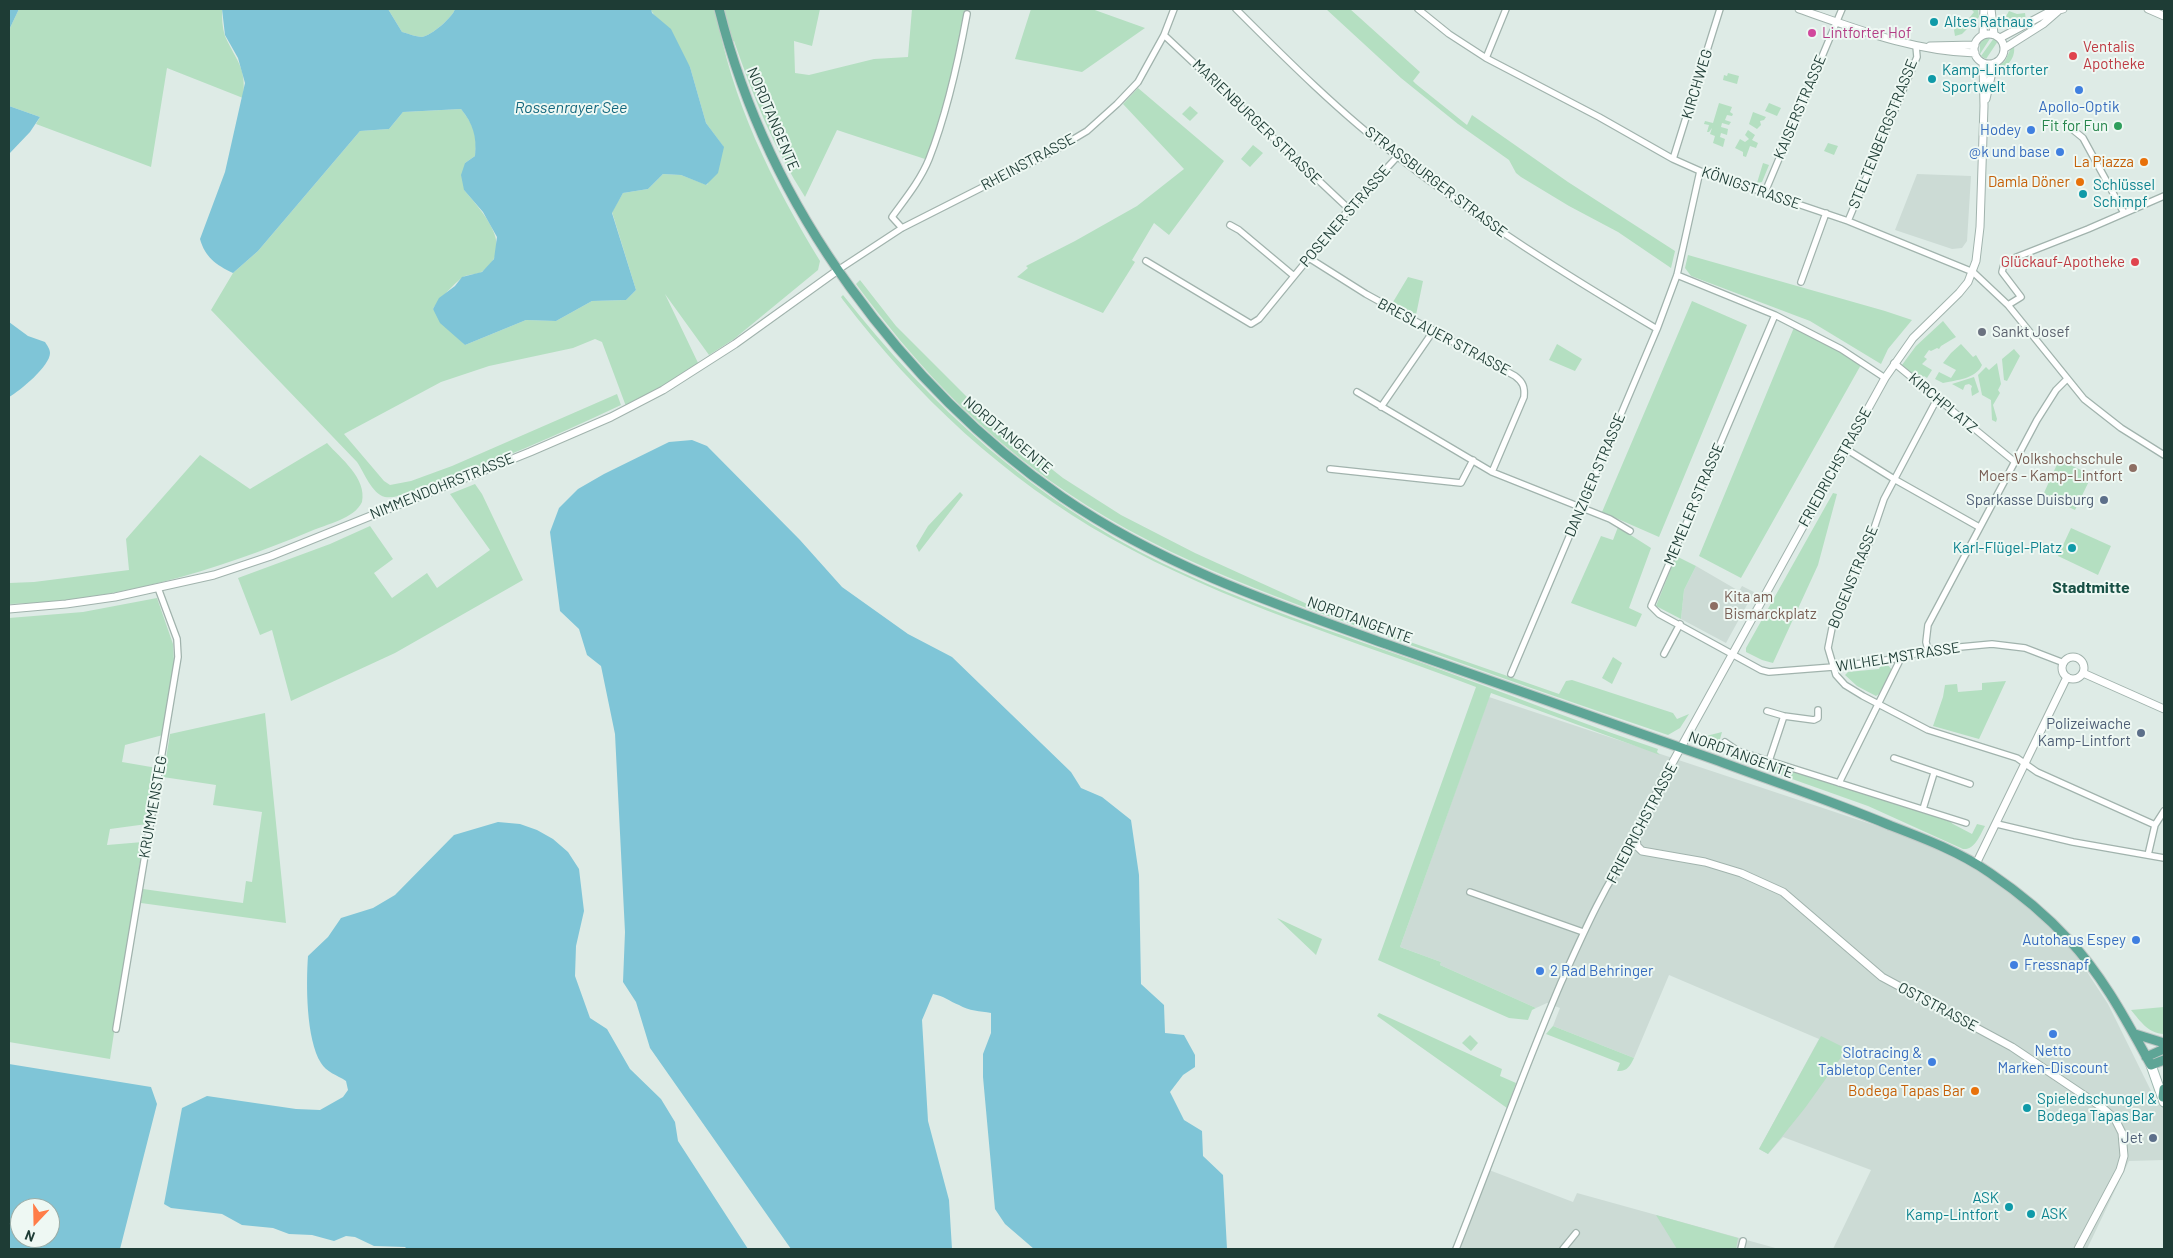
<!DOCTYPE html>
<meta charset="utf-8">
<style>
body{margin:0}
#map{position:relative;width:2173px;height:1258px;overflow:hidden;background:#deebe6;font-family:Barlow,sans-serif}
canvas{display:block}
.frame{position:absolute;inset:0;border:10px solid #1e3c35;pointer-events:none}
.north{position:absolute;left:10px;top:1198px;width:50px;height:50px;box-sizing:border-box;background:#eef8f3;border:1px solid #9bada7;border-radius:50%;rotate:201deg;font-size:14px;font-weight:700;line-height:20px;text-align:center;color:#1e3c35}
.north::after{content:'';display:block;margin:auto;width:18px;height:22px;background:#ff7d48;clip-path:polygon(50% 0,100% 100%,50% 72%,0 100%)}
</style>
<div id="map">
<canvas width="2173" height="1258"></canvas>
<div class="frame"></div>
<div class="north">N</div>
</div>
<script>
const context = document.querySelector('canvas').getContext('2d');
context.lineJoin = 'round';
function fill(path, color) {
  context.fillStyle = color;
  context.fill(path, 'evenodd');
}
function stroke(path, color, width, dash) {
  context.strokeStyle = color;
  context.lineWidth = width;
  context.lineCap = dash ? 'butt' : 'round';
  context.setLineDash(dash || []);
  context.stroke(path);
}
function drawText(font, color, halo, rows, align = 'center') {
  context.font = font + ' Barlow,sans-serif';
  context.lineWidth = 4;
  context.setLineDash([]);
  context.textBaseline = 'middle';
  context.strokeStyle = halo;
  context.fillStyle = color;
  for (const [text, x, y, turn = 0] of rows) {
    context.save();
    context.translate(x, y);
    context.rotate((+turn || 0) * Math.PI / 180);
    context.textAlign = isNaN(turn) ? turn : align;
    if (halo) context.strokeText(text, 0, 0);
    context.fillText(text, 0, 0);
    context.restore();
  }
}
fill(new Path2D(`
 M1917,174L1971,176L1967,241L1962,248L1952,249L1895,230Z
 M1696,566L1739,591L1742,586L1754,592L1726,643L1681,619L1684,590Z
 M1489,697L1919,840L1976,869L2030,908L2074,952L2108,1004L2158,1105L2164,1103V1160L2129,1161L2087,1249H1833L1871,1170L1783,1137L1768,1154L1759,1149L1819,1039L1669,975L1634,1058L1553,1026L1560,1008L1547,1003L1536,1008L1440,965L1441,962L1400,947Z
 M1489,1170L1573,1202L1577,1193L1779,1249H1458Z`), '#ccdbd5');
fill(new Path2D(`
 M19,9H222C222,18 222,27 225,36C236,61 247,67 243,98L167,68L151,167L36,124L40,117L9,106V30Z
 M388,9H455C453,17 431,36 422,37C416,37 407,33 402,32Z
 M650,9H716C730,99 773,184 820,261L818,270L734,339L709,355L665,294L700,367L627,409L602,342L595,339L573,348L489,366L441,382L344,434L384,481L390,485L411,481L452,466L617,394L621,405C557,435 492,464 426,486C414,490 398,499 385,497C372,494 364,472 357,462L211,310L233,273L258,251L360,131L389,129L403,112L461,109C474,126 478,134 475,156L465,163L464,190C482,211 516,247 483,271C478,275 470,274 465,276C458,279 437,302 433,309L465,345L526,320L556,321L592,301L626,300L636,290L612,212L623,193L648,189L663,174L681,175L707,185L723,146L706,123L690,67Z
 M719,9H820L812,46L794,41L795,73L809,75L874,59L908,57L912,9H968L959,60L928,160L837,130L805,197C774,149 753,96 734,41H727Z
 M1031,9H1092L1145,28L1082,72L1015,59Z
 M1326,9H1350L1420,72L1413,81L1416,84L1467,125L1472,115L1568,182L1675,251L1671,268L1618,232L1569,206L1521,177L1516,173L1509,160L1458,124L1401,78Z
 M1971,9H1978L1979,17L1962,34L1955,36L1954,30L1958,25L1962,27L1974,12Z
 M2009,11L2017,14L2025,13L2026,21L2013,28L2004,20Z
 M1991,37L1980,54V42L1985,38Z
 M1994,38L1998,41L1986,59L1981,56Z
 M2012,46H2014C2016,60 2005,68 1994,74V69L2005,61Z
 M1728,73L1739,76L1737,84L1723,80L1724,75L1727,76Z
 M1138,88L1224,161L1169,235L1154,223L1132,260L1135,262L1103,313L1017,277L1028,268L1026,266L1075,241L1137,206L1184,169L1123,104Z
 M1719,103L1732,107L1730,112L1733,114L1732,116L1727,115L1725,120L1731,122L1729,125L1722,123L1721,127L1728,129L1727,135L1721,133L1720,137L1725,139L1723,147L1713,143L1715,136L1710,134L1712,128L1709,132H1707L1709,125L1704,124L1705,121L1713,123Z
 M1769,103L1781,108L1777,116L1765,111Z
 M1190,106L1198,113L1190,121L1182,114Z
 M1753,112L1766,117L1764,120L1760,121L1761,125L1757,129L1749,124Z
 M1748,130L1755,135L1752,140L1758,143L1756,148L1750,146L1746,157L1743,156V152L1735,148L1740,139L1745,142L1749,139L1745,135Z
 M1828,143L1838,146L1834,155L1824,151Z
 M1253,145L1263,153L1250,167L1241,159Z
 M1763,163L1769,165L1762,182L1757,183Z
 M1688,255L1885,311L1912,320L1888,349L1881,364L1810,321L1691,276L1685,268Z
 M1408,277L1423,281L1416,315L1393,302Z
 M860,280L896,326L991,421L1063,478L1121,515L1195,553L1327,613L1559,694L1566,681L1572,680L1673,713L1677,719L1689,714L1680,728L1668,735C1573,703 1479,670 1385,636C1268,595 1150,553 1049,480C969,422 914,362 856,284Z
 M843,295C930,406 1035,501 1162,563C1247,604 1336,633 1425,664C1503,692 1580,723 1658,749L1657,752L1660,755L1491,693L1400,947L1441,962L1440,965L1536,1008L1532,1010L1528,1020L1509,1018L1378,960L1476,687C1353,640 1225,603 1110,538C1005,479 916,396 843,300L841,297Z
 M1692,301L1747,325L1659,537L1602,512Z
 M1943,321L1956,337L1941,346L1939,349L1937,348L1931,351L1929,350L1924,357L1927,359L1922,364L1932,370L1927,378L1924,376L1920,380L1902,365L1916,346Z
 M1795,325L1862,363L1741,578L1699,556Z
 M1557,344L1582,359L1575,371L1549,360Z
 M1961,344L1973,357L1976,355L1982,365C1976,379 1956,380 1943,383L1935,379L1939,372L1951,378L1956,370L1943,363L1951,353Z
 M2014,349L2020,356L2007,381L2004,380L2002,359Z
 M1997,363L2001,384L1998,390L2000,393L1993,405L1997,419L1996,422L1992,420L1991,400L1982,395L1978,375L1986,367L1989,370Z
 M1974,377L1979,392L1972,396L1971,389L1972,386L1969,384L1965,385L1963,390L1952,384Z
 M327,443C341,459 367,478 362,502C354,519 327,524 311,531C215,571 113,602 9,604V583L34,582L129,570L126,539L200,455L250,489Z
 M2059,460L2092,475L2075,510L2043,495Z
 M475,484L482,494L523,580L395,653L291,701L272,630L260,635L238,578L330,544L370,526L393,559L374,573L392,598L427,573L437,588L490,550L450,494Z
 M960,492L963,495L919,552L916,546L928,526Z
 M1833,493L1837,494L1818,565L1773,663L1762,660L1746,652V648Z
 M1618,527L1651,548L1629,608L1642,614L1636,627L1571,603L1601,536L1613,540Z
 M2071,528L2111,546L2098,575L2058,556Z
 M1676,556L1696,566L1684,590L1681,619L1656,606Z
 M157,598L173,644L174,662L163,735L125,745L122,762L157,768L147,824L110,829L107,845L143,842L110,1059L9,1042V618L83,612Z
 M1613,657L1622,663L1612,684L1602,678Z
 M1888,665L1892,670L1879,694L1876,696L1857,686L1845,675L1848,672L1879,669L1880,666Z
 M2006,681L1979,739L1933,726L1943,697L1945,685L1957,684L1958,692L1982,690V683Z
 M265,713L286,923L141,903L143,889L243,903L246,881L252,882L262,812L213,805L216,785L163,777L170,734Z
 M1722,732L1718,746L1739,755L1946,818L1953,824L1972,834L1977,824L1985,826C1980,835 1975,850 1963,849L1868,806L1733,758L1727,752L1704,741L1706,736Z
 M1277,918L1322,939L1316,955Z
 M2164,1007V1034C2148,1033 2141,1022 2131,1010Z
 M1379,1013L1502,1069L1500,1076L1516,1083L1507,1108L1377,1016Z
 M1553,1026L1634,1058C1630,1066 1627,1072 1617,1071L1620,1063L1546,1034Z
 M1470,1035L1478,1043L1471,1051L1462,1043Z
 M1821,1036L1847,1049L1805,1108L1768,1154L1759,1149Z
 M1656,1215L1738,1238L1736,1249H1677Z`), '#b4dfc1');
fill(new Path2D(`
 M9,9H19L9,30Z
 M222,9H388L402,32C407,33 416,37 422,37C431,36 453,17 455,9H651L652,13L671,29L690,67L706,123L724,147L718,173L706,185L681,175L663,174L648,189L623,193L612,213L636,290L626,300L592,301L556,321L526,320L465,345L440,323L433,309L439,298L455,286L462,277L482,272L494,259L497,237L483,212L464,190L461,175L465,163L475,156C477,136 473,124 461,109L403,112L389,129L360,131L258,251L233,273C216,265 205,257 200,239L225,172L245,83L238,58L225,35Z
 M9,106L40,117L30,132L9,154Z
 M9,322L28,336L45,342C47,345 50,349 50,353C50,366 20,391 9,397Z
 M692,440L707,446L800,540L842,587L908,634L952,657L1071,772L1081,788L1102,797L1131,820L1139,875L1141,984L1164,1005L1165,1033L1184,1035L1195,1055V1067L1183,1075L1170,1092L1184,1120L1202,1131L1203,1156L1223,1175L1227,1249H1034L1005,1224L995,1209L983,1077V1054L991,1033V1013C980,1011 969,1011 959,1005C949,1001 944,996 933,994L922,1020L928,1121L949,1200L952,1249H791L650,1048L636,1002L623,982L625,932L615,734L601,666L587,655L579,629L560,611L550,532L559,508L578,489L604,474L669,442Z
 M498,822L520,824L537,830L553,839L568,852L579,869L584,911L576,946L575,976L590,1018L607,1029L630,1069L661,1099L675,1122L678,1141L748,1249H407L405,1247L374,1246L355,1237L346,1236L334,1241L312,1235L289,1234L273,1228L242,1225L222,1214L171,1208L164,1204L182,1108L207,1096L296,1109L320,1110L343,1097L348,1090L346,1081C337,1075 326,1072 321,1063C306,1039 306,984 308,956L328,937L341,918L373,908L395,895L454,835Z
 M9,1064L151,1087L157,1104L120,1249H9ZM20,1208H50V1238H20Z`), '#7fc5d7');
const minor = new Path2D(`
 M1236,9C1287,60 1341,114 1398,157C1480,221 1568,276 1657,329
 M1418,9L1449,34L1486,58L1599,117L1673,159L1700,171L1848,221L1973,272L2008,305L2084,399L2121,428L2164,455
 M1164,35L1349,209
 M1486,58L1506,9
 M2072,129L2083,138L2124,213
 M1673,159L1720,9
 M1765,192L1842,9
 M1848,221L1917,57L1916,46
 M1230,225L1239,230L1294,276
 M902,228L892,217C905,199 920,181 929,159C947,113 958,63 967,14
 M1309,258L1366,294L1515,376C1523,382 1525,387 1524,397L1492,472
 M1146,261L1251,324L1259,319L1349,209L1397,157
 M838,270L902,228L1052,152L1087,131L1117,104L1138,82L1164,35L1174,9
 M1677,275L1775,315L1841,349L1885,378
 M1801,282L1826,213
 M2008,305L2021,297L2002,272L2004,264L2009,260L2088,229L2164,196
 M1775,315L1651,606L1659,614L1761,670L1769,672L1833,667L1901,658L1928,650L1992,644L2025,648L2064,663
 M1894,363L2015,462
 M1357,392L1492,472L1610,519L1630,531
 M1937,399L1884,499L1869,543L1832,628L1828,648L1836,675L1845,685L1863,696L1928,730L2017,758L2037,772L2155,825L2164,811
 M1381,407L1434,330
 M1846,449L1894,479L1979,527
 M1330,469L1461,483L1473,460
 M1928,650L1926,642L1928,625L2037,420L2056,390L2067,379
 M1664,654L1680,624
 M1511,674L1657,329L1677,275L1700,171
 M1767,711L1784,716L1814,720L1818,718V710
 M1725,742L1738,751L1966,823
 M1894,758L1970,784
 M1769,761L1784,716
 M1839,783L1901,658
 M1923,809L1934,773
 M1997,824L2073,842L2164,858
 M2148,855L2155,825
 M1470,892L1583,932
 M116,1029L178,657L177,639L158,588
 M1456,1249C1491,1161 1523,1072 1560,985C1582,936 1604,885 1635,842
 M1563,1249L1576,1233
 M1741,1249L1743,1241`);
const tertiary = new Path2D(`
 M1799,9C1857,29 1912,51 1975,53
 M1991,9L1994,34
 M2148,9L2164,16
 M1974 49a15 15 0 1 1 30 0a15 15 0 1 1-30 0Z
 M1983,35L1984,9
 M2000,38L2047,13L2063,9
 M1930,46L1975,45
 M2005,48L2043,24L2058,11
 M1983,63L1984,106L1980,227L1976,261L1968,282L1959,293L1913,338L1885,378L1664,778L1636,837L1637,846L1642,851L1705,862L1741,873L1783,892L1882,977L2012,1047L2103,1108L2115,1119L2122,1133L2124,1156L2120,1170L2078,1249
 M1986,99L1994,63
 M9,609L66,604L115,597L214,575L271,556L530,452L611,417L663,390L735,344L838,270
 M2062 668a11 11 0 1 1 22 0a11 11 0 1 1-22 0Z
 M2083,673L2164,709
 M1976,864L2067,677`);
const secondary = new Path2D(`
 M2151,1065L2164,1102`);
const primary = new Path2D(`
 M719,9C744,109 789,203 850,287C910,370 978,439 1062,497C1161,565 1274,604 1386,644C1495,682 1604,720 1713,759C1772,781 1831,801 1889,825C1923,838 1960,852 1990,873C2018,892 2046,915 2069,940C2103,976 2127,1022 2151,1065L2164,1060
 M2135,1034L2164,1043
 M2146,1057L2164,1049
 M2163,1097L2164,1089`);
stroke(minor, '#a1b3ad', 8);
stroke(tertiary, '#a1b3ad', 9);
stroke(secondary, '#9cb8af', 11);
stroke(primary, '#c0c8c6', 11);
stroke(minor, '#fff', 5.5);
stroke(tertiary, '#fff', 7);
stroke(secondary, '#fff', 9);
stroke(primary, '#5ea596', 9);
for (const [x, y, r, color] of [
 [1934,22,5,"#0f9aa8"],
 [1812,33,5,"#d1479c"],
 [2073,56,5,"#e0444e"],
 [1932,79,5,"#0f9aa8"],
 [2079,90,5,"#3f7fe0"],
 [2118,126,5,"#2e9e5b"],
 [2031,130,5,"#3f7fe0"],
 [2060,152,5,"#3f7fe0"],
 [2144,162,5,"#e8710a"],
 [2080,182,5,"#e8710a"],
 [2083,194,5,"#0f9aa8"],
 [2135,262,5,"#e0444e"],
 [1982,332,5,"#6b7280"],
 [2133,468,5,"#8d6e63"],
 [2104,500,5,"#5c6f8a"],
 [2072,548,5,"#0f9aa8"],
 [1714,606,5,"#8d6e63"],
 [2141,733,5,"#5c6f8a"],
 [2136,940,5,"#3f7fe0"],
 [2014,965,5,"#3f7fe0"],
 [1540,971,5,"#3f7fe0"],
 [2053,1034,5,"#3f7fe0"],
 [1932,1062,5,"#3f7fe0"],
 [1975,1091,5,"#e8710a"],
 [2027,1108,5,"#0f9aa8"],
 [2153,1138,5,"#5c6f8a"],
 [2009,1207,5,"#0f9aa8"],
 [2031,1214,5,"#0f9aa8"]
]) {
  const dot = new Path2D();
  dot.arc(x, y, r, 0, 2 * Math.PI);
  context.fillStyle = color;
  context.fill(dot);
  stroke(dot, '#eef8f3', 2);
}
drawText('15px', '#0d838f', '#eef8f3', [
 ["Altes Rathaus",1944,22],
 ["Kamp-Lintforter",1942,70],
 ["Sportwelt",1942,87],
 ["Schlüssel",2093,185],
 ["Schimpf",2093,202],
 ["Karl-Flügel-Platz",2062,548,"right"],
 ["Spieledschungel &",2037,1099],
 ["Bodega Tapas Bar",2037,1116],
 ["ASK",1999,1198,"right"],
 ["Kamp-Lintfort",1999,1215,"right"],
 ["ASK",2041,1214]
], 'left');
drawText('15px', '#b23c85', '#eef8f3', [
 ["Lintforter Hof",1822,33]
], 'left');
drawText('15px', '#be3a42', '#eef8f3', [
 ["Ventalis",2083,47],
 ["Apotheke",2083,64],
 ["Glückauf-Apotheke",2125,262,"right"]
], 'left');
drawText('15px', '#1e3c35', '#eef8f3', [
 ["KIRCHWEG",1697,84,-73],
 ["KAISERSTRASSE",1800,107,-67],
 ["NORDTANGENTE",773,119,67],
 ["MARIENBURGER STRASSE",1257,122,44],
 ["STELTENBERGSTRASSE",1883,134,-68],
 ["RHEINSTRASSE",1028,162,-28],
 ["STRASSBURGER STRASSE",1436,182,37],
 ["KÖNIGSTRASSE",1751,188,19],
 ["POSENER STRASSE",1345,216,-49],
 ["BRESLAUER STRASSE",1444,337,28],
 ["KIRCHPLATZ",1943,403,40],
 ["NORDTANGENTE",1008,435,40],
 ["FRIEDRICHSTRASSE",1835,467,-61],
 ["DANZIGER STRASSE",1595,475,-67],
 ["NIMMENDOHRSTRASSE",442,486,-22],
 ["MEMELER STRASSE",1694,504,-67],
 ["BOGENSTRASSE",1853,577,-68],
 ["NORDTANGENTE",1360,620,20],
 ["WILHELMSTRASSE",1898,657,-9],
 ["NORDTANGENTE",1741,755,20],
 ["KRUMMENSTEG",153,807,-80],
 ["FRIEDRICHSTRASSE",1642,823,-62],
 ["OSTSTRASSE",1938,1007,28]
]);
drawText('15px', '#366cbe', '#eef8f3', [
 ["Apollo-Optik",2079,107,"center"],
 ["Hodey",2021,130],
 ["@k und base",2050,152],
 ["Autohaus Espey",2126,940],
 ["Fressnapf",2024,965,"left"],
 ["2 Rad Behringer",1550,971,"left"],
 ["Netto",2053,1051,"center"],
 ["Marken-Discount",2053,1068,"center"],
 ["Slotracing &",1922,1053],
 ["Tabletop Center",1922,1070]
], 'right');
drawText('15px', '#27864d', '#eef8f3', [
 ["Fit for Fun",2108,126]
], 'right');
drawText('15px', '#c56008', '#eef8f3', [
 ["La Piazza",2134,162],
 ["Damla Döner",2070,182],
 ["Bodega Tapas Bar",1965,1091]
], 'right');
drawText('15px', '#5b616d', '#eef8f3', [
 ["Sankt Josef",1992,332]
], 'left');
drawText('15px', '#785e54', '#eef8f3', [
 ["Volkshochschule",2123,459],
 ["Moers - Kamp-Lintfort",2123,476],
 ["Kita am",1724,597,"left"],
 ["Bismarckplatz",1724,614,"left"]
], 'right');
drawText('15px', '#4e5e75', '#eef8f3', [
 ["Sparkasse Duisburg",2094,500],
 ["Polizeiwache",2131,724],
 ["Kamp-Lintfort",2131,741],
 ["Jet",2143,1138]
], 'right');
drawText('italic 16px', '#13677d', '#eef8f3', [
 ["Rossenrayer See",571,108]
]);
drawText('bold 16px', '#185045', '#eef8f3', [
 ["Stadtmitte",2091,588]
]);
</script>
